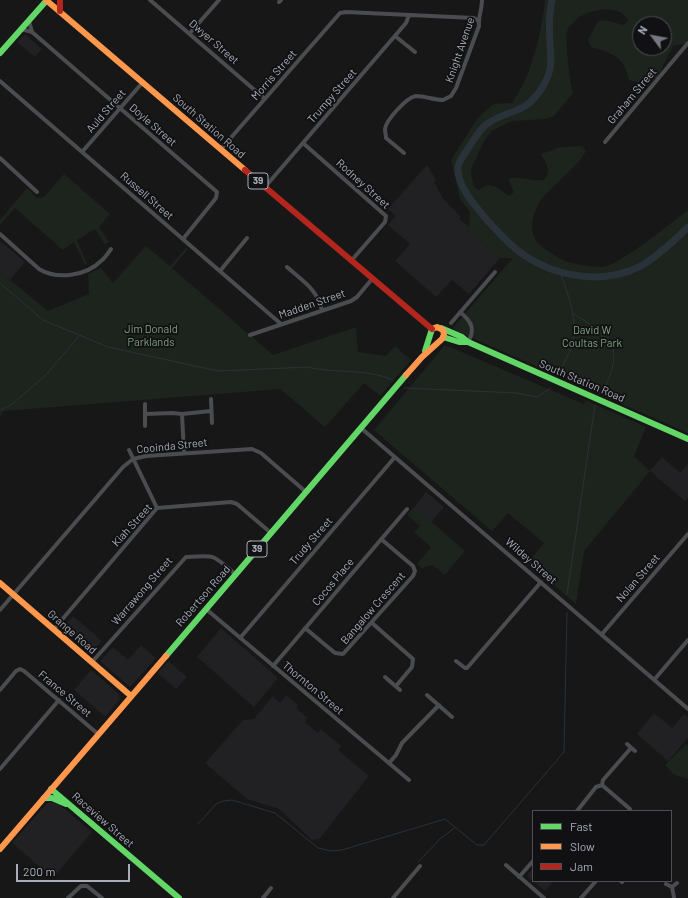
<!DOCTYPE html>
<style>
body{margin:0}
#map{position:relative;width:688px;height:898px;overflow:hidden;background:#171717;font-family:Barlow,sans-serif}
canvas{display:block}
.legend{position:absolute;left:532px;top:810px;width:140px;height:72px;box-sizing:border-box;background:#111113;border:1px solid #4d4f55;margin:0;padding:5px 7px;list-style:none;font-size:12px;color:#a8adb8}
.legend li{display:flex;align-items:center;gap:8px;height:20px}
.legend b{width:20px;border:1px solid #4d4f55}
.north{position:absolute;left:632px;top:16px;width:40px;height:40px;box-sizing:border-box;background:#111113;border:1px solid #4d4f55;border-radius:50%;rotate:302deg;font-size:11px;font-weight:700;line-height:16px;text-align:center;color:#a8adb8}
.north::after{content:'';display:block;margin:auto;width:14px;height:18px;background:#757880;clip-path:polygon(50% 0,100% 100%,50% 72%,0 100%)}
.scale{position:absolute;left:16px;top:864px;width:114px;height:18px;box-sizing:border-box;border:2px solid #a8adb8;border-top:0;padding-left:5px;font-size:12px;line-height:14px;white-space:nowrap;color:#a8adb8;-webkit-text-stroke:3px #111113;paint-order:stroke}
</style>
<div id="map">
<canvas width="688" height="898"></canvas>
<ul class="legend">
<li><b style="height:5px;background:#63d668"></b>Fast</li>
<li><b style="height:5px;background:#ff974d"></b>Slow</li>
<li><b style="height:5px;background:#b3261e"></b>Jam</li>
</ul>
<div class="north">N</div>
<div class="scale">200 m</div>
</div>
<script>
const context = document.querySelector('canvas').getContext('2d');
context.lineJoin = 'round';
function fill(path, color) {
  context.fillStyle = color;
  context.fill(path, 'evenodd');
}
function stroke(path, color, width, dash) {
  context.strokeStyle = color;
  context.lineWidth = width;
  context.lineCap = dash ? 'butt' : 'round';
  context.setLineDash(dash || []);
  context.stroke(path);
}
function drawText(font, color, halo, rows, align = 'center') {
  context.font = font + ' Barlow,sans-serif';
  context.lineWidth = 3.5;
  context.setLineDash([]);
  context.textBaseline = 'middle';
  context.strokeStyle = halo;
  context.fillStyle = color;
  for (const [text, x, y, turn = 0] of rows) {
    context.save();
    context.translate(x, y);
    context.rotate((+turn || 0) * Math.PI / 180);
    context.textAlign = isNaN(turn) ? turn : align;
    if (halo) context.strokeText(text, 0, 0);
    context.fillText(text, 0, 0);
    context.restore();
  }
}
fill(new Path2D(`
 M25,34L42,49L35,57L17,42Z
 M427,165L436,180L434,182L444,200L461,217L459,219L469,227L467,230L500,258L469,294L452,280L436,297L395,261L410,244L388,225L396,216L388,209Z
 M0,241L25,262L10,280L0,272Z
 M662,457L680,473L688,464V498L685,501L650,471Z
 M426,492L444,507L431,522L414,507Z
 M73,616L102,641L91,653L63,628Z
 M221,628L278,678L254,707L197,657Z
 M141,645L156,658L130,687L100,661L113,647L128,660Z
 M168,661L187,677L176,689L158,673Z
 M91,670L119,694L120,699L105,717L74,690Z
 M286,695L298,705L296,708L308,718L305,722L318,733L321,729L341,746L338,750L369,776L320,838L312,840L279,809L247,799L205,763L243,720L254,719L273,696L280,703Z
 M654,713L672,728L684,714L688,717V738L668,761L637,734Z
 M52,802L60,805L92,832L53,878L12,843L47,803Z
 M533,868V881H554L545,891L529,878L528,874Z`), '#212123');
fill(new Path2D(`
 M545,0H688V43L673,46L657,78L643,84L629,80C623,55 613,54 591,47L588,40L598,21L604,20L624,25L628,20C618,0 574,10 567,32C565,39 570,85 573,93L554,116L547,119L512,121L493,130L484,141L472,167L471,173L474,187L479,190C491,179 498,189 509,196L514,192L508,179C520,175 532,182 544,180C552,171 546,164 541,154L561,147L582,146L586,151C576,171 545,188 536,209C530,224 530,239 545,249C551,253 557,258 563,260C570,264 594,267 602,267C619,266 672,222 688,210V433L452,329L513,258H500L467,230L469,227L470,212L460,199L451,160L477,119L493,104L512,103C532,75 541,34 545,0ZM640,24H664V48H640Z
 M64,174L110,214L99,227L109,242L105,244L95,229L77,240L87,264L85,265L74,242L63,250L15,208L0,225V220L27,188L37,198L44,197Z
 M146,246L170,266L186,248L188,249L172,268L273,355L356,327L358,352L386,356L395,346L411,360L380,396L364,383L325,427L280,389L4,411L0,416V272L48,311L89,294L88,274L101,268L113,283Z
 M445,345L584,404L585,400L646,427L634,456L650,471L584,551L576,604L528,563L544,543L508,513L492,531L374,430Z
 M414,507L465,551L445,575L433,565L422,568L417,564L431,547L414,532L420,526L407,515Z
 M686,744L688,747V779L673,774L665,765Z`), '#1d241e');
stroke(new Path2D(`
 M0,283L43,320L108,347L218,371L307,367C335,374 367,368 393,380
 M573,313C594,328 621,338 612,369C609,379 606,386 600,394
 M558,373C564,364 569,355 572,345C579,322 568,294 560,272
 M404,388L517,393L537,397L551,388
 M0,410L11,405L46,375L79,336
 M567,594L595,405
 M198,824L216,804L223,801L232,800L275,813L318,848L331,851L342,850L445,819L477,845H484L564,752L567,613
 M418,862L441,838L456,827`), '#2a3239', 1);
stroke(new Path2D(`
 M552,0C549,14 549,28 550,42C550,50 552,61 550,69C548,78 542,89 536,96C522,114 504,111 487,124C479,129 473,142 467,150C464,155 458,162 458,168C457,186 476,207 487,220C496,230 506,241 517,250C551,276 599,286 639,267C657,257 674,241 688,227`), '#2a3239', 7);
stroke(new Path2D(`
 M150,0L265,99
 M279,2L281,0
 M29,21L32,32
 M21,29L32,32L217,192L216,198L183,239
 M190,33L219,0
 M395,36L415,52
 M0,81L281,324
 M605,142L688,43
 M303,143L386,216L385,222L351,261
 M221,149L340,13L346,12L474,18L478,21
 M82,152L143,82
 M404,153L386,138C386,135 385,132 385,129C386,120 407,97 416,96C425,96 434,100 443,100L451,96L456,88L479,26C478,18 482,9 482,0
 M0,158L37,192
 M265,187L406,23L409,15
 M0,234L39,269C57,280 86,276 101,261C105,258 108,253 111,249
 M287,267C304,282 316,288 322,310
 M220,271L247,238
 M460,312C471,321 476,329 468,342
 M451,323L495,272
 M250,335L351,301L357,297L372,279
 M211,399L212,423
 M145,404V426
 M145,414L172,413L182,414L211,411
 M182,414L184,453
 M361,428L688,709
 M129,450L157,508
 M206,609L409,780
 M0,610L123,467L133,459L146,456L252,449L261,453L306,492
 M372,623L413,659L412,667L396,686
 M305,628L335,653L343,654L413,576L415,571L413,566L381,539
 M54,629L157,508L231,502L237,504L271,533
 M602,634L688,534
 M240,638L395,457
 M456,661L465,668H467L541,582
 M92,662L186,557C216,555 212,554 235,574
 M273,666L407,509
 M385,677L400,690
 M654,680L688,640
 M0,690L16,671L20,669L24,671L98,734
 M427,695L452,717
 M627,744L635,751
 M389,763L396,755L402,743L439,705
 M0,769L59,700
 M602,785L603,780L631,748
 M577,811L596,787L602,785L630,809
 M506,865L544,898
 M519,877L533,861
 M621,881L622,882
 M666,884L672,887L677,883
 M672,887L674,898
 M68,898L81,886H87L102,898
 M263,898L271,888
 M393,898L420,866
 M581,898L596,881`), '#4b4c50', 4);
stroke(new Path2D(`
 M0,53L47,0
 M441,328L462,337L468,342L688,439
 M443,337L459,342H468
 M425,351L432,329
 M166,656L406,375
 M51,789L179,898
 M44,798H52L66,804`), '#63d668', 6);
stroke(new Path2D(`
 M46,0L245,170
 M406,375L422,357L442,339L444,335L443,330L437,327L432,329
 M0,583L131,696
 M0,849L166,656`), '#ff974d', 6);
stroke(new Path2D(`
 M60,0V11
 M245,170L432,329`), '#b3261e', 6);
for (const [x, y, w] of [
 [258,181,20],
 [257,549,20]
]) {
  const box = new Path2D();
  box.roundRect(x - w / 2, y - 8, w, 16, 3);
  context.fillStyle = '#111113';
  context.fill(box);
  stroke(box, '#a8adb8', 1);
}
drawText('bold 10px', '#a8adb8', null, [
 ["39",258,181],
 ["39",257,549]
]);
drawText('11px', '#a8adb8', '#111113', [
 ["Dwyer Street",214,42,41],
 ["Knight Avenue",460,50,-71],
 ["Morris Street",274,75,-49],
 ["Trumpy Street",332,96,-49],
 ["Graham Street",632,96,-50],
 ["Auld Street",106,111,-49],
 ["Doyle Street",153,125,41],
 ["South Station Road",209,126,41],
 ["Rodney Street",363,184,42],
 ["Russell Street",147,196,41],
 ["Madden Street",312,304,-19],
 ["South Station Road",582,381,23],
 ["Cooinda Street",172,446,-6],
 ["Kiah Street",132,525,-48],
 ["Trudy Street",311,541,-49],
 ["Wildey Street",531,561,41],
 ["Nolan Street",638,578,-49],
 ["Cocos Place",333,582,-50],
 ["Warrawong Street",142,591,-49],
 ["Robertson Road",203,596,-49],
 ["Bangalow Crescent",373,608,-49],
 ["Grange Road",72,632,41],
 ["Thornton Street",313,688,40],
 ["France Street",65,694,40],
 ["Raceview Street",103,820,41]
]);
drawText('11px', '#7fa381', '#111113', [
 ["Jim Donald",151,329],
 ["Parklands",151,342],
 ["David W",592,330],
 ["Coultas Park",592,343]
]);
</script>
